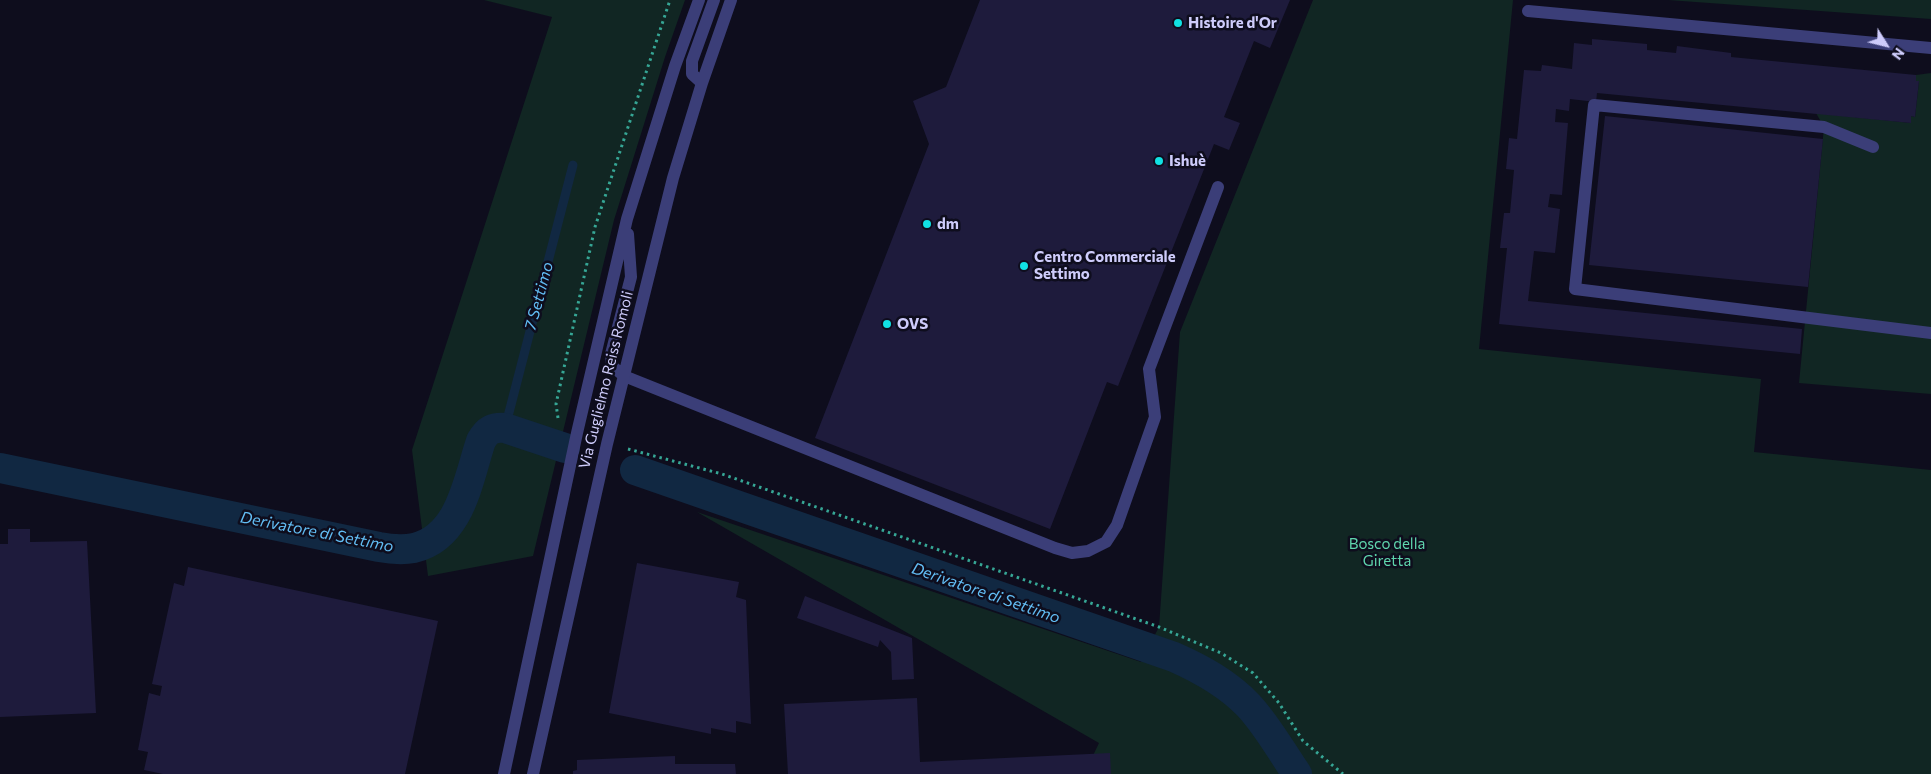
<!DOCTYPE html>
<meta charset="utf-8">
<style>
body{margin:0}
#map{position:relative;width:1931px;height:774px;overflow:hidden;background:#0e0d1d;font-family:Commissioner,sans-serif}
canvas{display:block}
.north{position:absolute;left:1861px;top:20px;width:50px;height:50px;-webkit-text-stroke:4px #0e0d1d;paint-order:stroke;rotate:126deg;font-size:14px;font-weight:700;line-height:20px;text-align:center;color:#ceccfb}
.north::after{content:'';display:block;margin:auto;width:18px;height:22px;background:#ceccfb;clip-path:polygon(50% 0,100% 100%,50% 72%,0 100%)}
</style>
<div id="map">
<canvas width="1931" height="774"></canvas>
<div class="north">N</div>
</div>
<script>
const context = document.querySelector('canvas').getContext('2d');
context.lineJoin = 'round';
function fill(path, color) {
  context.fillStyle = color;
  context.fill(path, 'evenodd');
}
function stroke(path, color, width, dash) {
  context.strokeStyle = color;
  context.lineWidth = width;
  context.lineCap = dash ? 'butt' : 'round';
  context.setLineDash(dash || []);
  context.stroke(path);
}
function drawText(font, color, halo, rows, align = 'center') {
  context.font = font + ' Commissioner,sans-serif';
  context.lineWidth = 5;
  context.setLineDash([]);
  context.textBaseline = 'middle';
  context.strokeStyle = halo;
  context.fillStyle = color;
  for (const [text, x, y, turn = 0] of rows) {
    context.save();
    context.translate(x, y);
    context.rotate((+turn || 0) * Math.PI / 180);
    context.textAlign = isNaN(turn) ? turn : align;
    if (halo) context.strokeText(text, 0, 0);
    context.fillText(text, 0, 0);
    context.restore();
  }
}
fill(new Path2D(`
 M484,0H685L665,57L614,220L533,556L428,576L412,450L552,17Z
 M1313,0H1513L1479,349L1761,379L1754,452L1931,470V774H1105L1088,766L1099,743L697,512L1141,662L1159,627L1180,332Z
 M1668,0H1931V19Z
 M1931,73V394L1799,383L1824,127L1816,113L1911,123V116L1915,117L1919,81H1916V75Z`), '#112623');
stroke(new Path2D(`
 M505,428L573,165`), '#112842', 9);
stroke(new Path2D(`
 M0,468L379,547C390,549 403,550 414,548C461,537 468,479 481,441C487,430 493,427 505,428L565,448
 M635,470L1174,657C1201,669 1227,683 1248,705C1267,725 1281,751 1297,774`), '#112842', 30);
fill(new Path2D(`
 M980,0H1290L1270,48L1254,41L1224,117L1240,123L1229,150L1214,144L1118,386L1107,382L1050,529L815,438L929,144L913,101L946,87Z
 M1592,39L1647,44V50L1676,53L1677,46L1731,53V57L1916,75V81H1919L1915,117L1911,116V123L1597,93L1596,102L1570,99L1569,111L1556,109L1555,122L1568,123L1562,195L1550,194L1548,207L1560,209L1555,253L1534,251L1528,301L1802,329L1800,354L1499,324L1507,248H1500L1504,213H1510L1514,170L1506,169L1509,138L1517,139L1524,70L1541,71L1542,65L1572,69L1574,43L1592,45Z
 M1605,116L1823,139L1808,287L1589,265Z
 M8,529H30V542L87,541L96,713L0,717V544H8Z
 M637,563L739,582L736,597L746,600L751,724L736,721V733L711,728V734L609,713Z
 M188,567L438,621L405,774H163L144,770L148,752L138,750L149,693L160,696L162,686L152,684L174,583L184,586Z
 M805,596L912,638L914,679L892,680L891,652L880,640L878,647L797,618Z
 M917,698L920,762L1110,753L1111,774H788L784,704Z
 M675,756V764H735L736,774H573V771L577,770V760Z`), '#1e1b3c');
stroke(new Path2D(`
 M558,418L556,404L595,227L670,0
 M628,449L722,474L1159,627L1221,653L1253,673L1279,703L1303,741L1343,774`), '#36a695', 3, [2.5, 4]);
stroke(new Path2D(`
 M1528,11L1931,48
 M1873,147L1824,127L1594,105L1575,289L1931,333
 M624,376L1055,548L1072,553L1088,551L1106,542L1117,525L1155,417L1149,369L1218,187`), '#3b3e78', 12);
stroke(new Path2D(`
 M702,83L692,74V61L714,0
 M624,376L612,366L611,354L631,277L628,234
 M504,774L577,433L627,219L675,66L699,0
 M533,774L607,444L673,178L702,83L731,0`), '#3b3e78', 12);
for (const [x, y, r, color] of [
 [1178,23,5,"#11e1e3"],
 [1159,161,5,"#11e1e3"],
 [927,224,5,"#11e1e3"],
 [1024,266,5,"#11e1e3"],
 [887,324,5,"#11e1e3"]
]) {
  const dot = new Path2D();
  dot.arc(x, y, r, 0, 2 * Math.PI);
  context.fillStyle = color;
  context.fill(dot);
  stroke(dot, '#0e0d1d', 2);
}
drawText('bold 15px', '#ceccfb', '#0e0d1d', [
 ["Histoire d'Or",1188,23],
 ["Ishuè",1169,161],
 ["dm",937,224],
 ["Centro Commerciale",1034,257],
 ["Settimo",1034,274],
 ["OVS",897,324]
], 'left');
drawText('15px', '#ceccfb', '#0e0d1d', [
 ["Via Guglielmo Reiss Romoli",606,380,-76]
]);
drawText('15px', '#5fd5ad', '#0e0d1d', [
 ["Bosco della",1387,544],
 ["Giretta",1387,561]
]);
drawText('italic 16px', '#62bdf4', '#0e0d1d', [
 ["7 Settimo",539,296,-75],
 ["Derivatore di Settimo",317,532,11],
 ["Derivatore di Settimo",986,593,19]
]);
</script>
